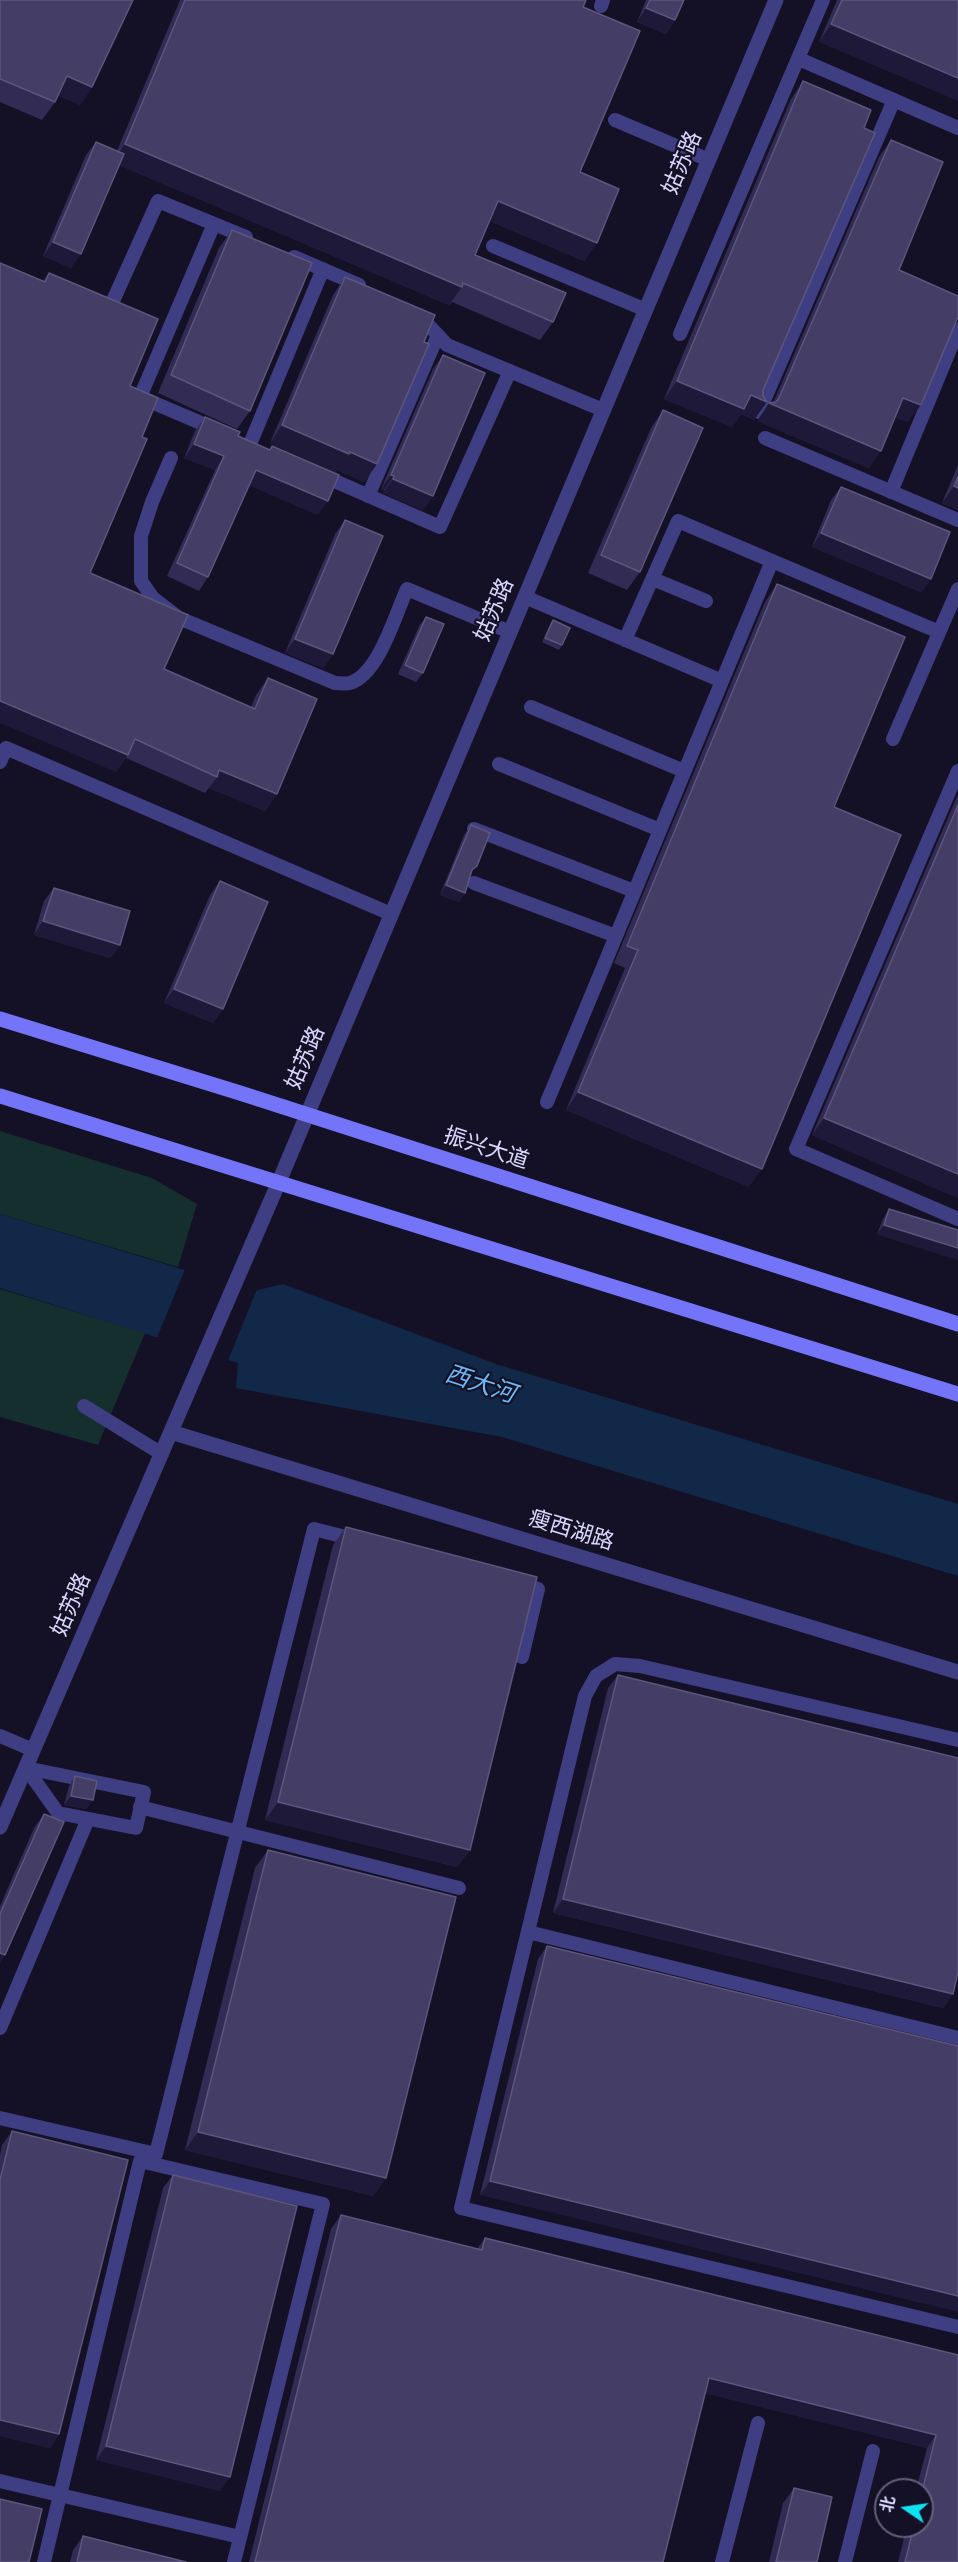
<!DOCTYPE html>
<meta charset="utf-8">
<style>
body{margin:0}
#map{position:relative;width:958px;height:2562px;overflow:hidden;background:#141126;font-family:"Space Grotesk","Noto Sans SC",sans-serif}
canvas{display:block}
.north{position:absolute;left:874px;top:2478px;width:60px;height:60px;box-sizing:border-box;background:#141126;border:2px solid #64607c;border-radius:50%;rotate:283deg;font-size:16px;font-weight:700;line-height:24px;text-align:center;color:#dbd7fd}
.north::after{content:'';display:block;margin:auto;width:21px;height:27px;background:#0ee1f2;clip-path:polygon(50% 0,100% 100%,50% 72%,0 100%)}
</style>
<div id="map">
<canvas width="958" height="2562"></canvas>
<div class="north">北</div>
</div>
<script>
const context = document.querySelector('canvas').getContext('2d');
context.lineJoin = 'round';
function fill(path, color) {
  context.fillStyle = color;
  context.fill(path, 'evenodd');
}
function stroke(path, color, width, dash) {
  context.strokeStyle = color;
  context.lineWidth = width;
  context.lineCap = dash ? 'butt' : 'round';
  context.setLineDash(dash || []);
  context.stroke(path);
}
function drawText(font, color, halo, rows, align = 'center') {
  context.font = font + ' "Space Grotesk","Noto Sans SC",sans-serif';
  context.lineWidth = 4.5;
  context.setLineDash([]);
  context.textBaseline = 'middle';
  context.strokeStyle = halo;
  context.fillStyle = color;
  for (const [text, x, y, turn = 0] of rows) {
    context.save();
    context.translate(x, y);
    context.rotate((+turn || 0) * Math.PI / 180);
    context.textAlign = isNaN(turn) ? turn : align;
    if (halo) context.strokeText(text, 0, 0);
    context.fillText(text, 0, 0);
    context.restore();
  }
}
fill(new Path2D(`
 M0,1131L152,1178L197,1204L178,1267L0,1214Z
 M0,1289L145,1333L98,1445L0,1417Z`), '#142f2e');
fill(new Path2D(`
 M0,1214L254,1291L283,1284L496,1364L958,1504V1576L502,1437L236,1388L238,1363L0,1288Z`), '#112849');
fill(new Path2D(`
 M186,1267L254,1288L258,1287L227,1363L156,1340Z`), '#141126');
stroke(new Path2D(`
 M601,6L603,0
 M799,59L958,128
 M615,120L709,160
 M214,224L140,397L215,429
 M493,246L646,310
 M294,257L359,285
 M112,303L158,201L246,237
 M419,315L447,345L603,410
 M680,334L823,0
 M759,412L894,100
 M765,438L958,520
 M250,444L323,269
 M171,458L152,502L141,536V581L153,598L179,618L335,683C340,683 346,684 350,683C379,674 395,615 407,589L510,632
 M321,475L440,527L510,371
 M891,492L958,330
 M368,496L438,335
 M653,579L706,601
 M525,597L722,681
 M625,640L678,521L939,632
 M531,707L684,771
 M893,739L958,589
 M0,762L6,748L391,914
 M499,764L660,830
 M958,771L796,1149L958,1219
 M474,829L634,891
 M474,883L616,936
 M547,1102L772,561
 M84,1406L162,1454
 M518,1583L538,1589L522,1657
 M0,1736L33,1750
 M958,1740L640,1666L615,1664L596,1676L585,1696L461,2208L958,2327
 M26,1768L144,1792L136,1828L58,1813Z
 M140,1807L459,1888
 M528,1932L958,2038
 M0,2028L88,1819
 M0,2118L156,2154L314,1529L357,1540
 M0,2481L240,2537
 M44,2562L140,2161L323,2204L234,2562
 M722,2562L758,2423
 M845,2562L873,2451`), '#3f3e82', 14);
stroke(new Path2D(`
 M171,1432L958,1672`), '#3f3e82', 15);
stroke(new Path2D(`
 M0,1827L278,1184L776,0`), '#3f3e82', 15);
stroke(new Path2D(`
 M0,1019L240,1093L958,1324
 M0,1096L958,1394`), '#7474f8', 15);
fill(new Path2D(`
 M0,0L92,87L80,105L58,95L55,102L42,120L0,102Z
 M180,0H586L583,7L580,172L597,243L584,261L490,221L475,255L553,322L540,340L452,302L449,305L119,165L71,268L43,256L86,155L96,142L117,151Z
 M646,0H684L675,20L666,34L637,22Z
 M837,0H958L819,42Z
 M803,81L864,128L763,390V396L754,420L741,414L732,427L664,399L791,99Z
 M891,140L908,422L895,417L869,468L757,421L773,403L879,157Z
 M232,230L250,411L237,429L158,393L219,248Z
 M49,273L130,386L142,437L90,573L164,669L251,707L256,695L268,678L277,794L265,811L209,788L205,793L126,758L116,772L43,281Z
 M345,277L424,342L377,464L364,482L337,470L336,472L270,443L333,295Z
 M443,355L433,496L423,510L383,493L384,490L381,489L433,369Z
 M663,410L640,572L627,590L588,573L651,428Z
 M205,417L238,436L270,450L272,446L318,515L249,485L208,577L199,591L167,576L215,470L184,458L195,431Z
 M958,465V510L942,503Z
 M841,487L931,579L921,592L812,547L831,500Z
 M345,520L333,654L323,668L285,653L335,534Z
 M777,584L834,807L749,1187L566,1110L625,968L614,963L765,602Z
 M426,617L423,673L416,682L398,674L419,626Z
 M553,620L562,645L559,650L542,642L550,625Z
 M958,794V1198L812,1135Z
 M471,825V873L465,893L459,902L440,895L464,835Z
 M220,881L223,1009L213,1023L164,1003L210,895Z
 M54,888L120,945L110,958L34,935L44,901Z
 M889,1209L958,1230V1260L877,1234L883,1219Z
 M346,1527L470,1850L457,1867L265,1820L333,1545Z
 M618,1675L953,1994L943,2008L553,1913L608,1688Z
 M75,1776L86,1809L64,1805L69,1786Z
 M44,1814L0,1963V1906L34,1828Z
 M268,1850L386,2178L373,2196L185,2150L255,1868Z
 M547,1946L958,2046L480,2195L538,1959Z
 M12,2131L59,2434L50,2448L0,2436V2155L2,2145Z
 M173,2175L220,2491L96,2460L163,2188Z
 M341,2215L477,2249L485,2238L958,2355V2562H898L907,2526H922V2490H916L927,2448L705,2393L663,2562H249L331,2229Z
 M794,2488L817,2562H769L783,2503Z
 M83,2536L186,2562H70L73,2550Z`), '#322b53');
fill(new Path2D(`
 M646,8L675,20L666,34L637,22Z
 M831,24L958,78V101L819,42Z
 M67,76L92,87L80,105L54,94Z
 M125,144L462,287L449,305L112,162Z
 M498,201L597,243L584,261L486,219Z
 M53,242L81,254L71,268L43,256Z
 M677,381L751,395L767,402L754,420L741,414L732,427L664,399Z
 M903,398L921,405L908,422L891,415Z
 M769,403L881,451L869,468L757,421Z
 M282,425L350,452L377,464L364,482L337,470L336,472L270,443Z
 M194,444L224,456L215,470L184,458Z
 M256,470L328,501L318,515L246,484Z
 M391,475L394,476L384,490L381,489Z
 M393,479L433,496L423,510L383,493Z
 M954,486L958,488V510L942,503Z
 M821,533L931,579L921,592L812,547Z
 M295,639L333,654L323,668L285,653Z
 M0,701L128,755L116,772L0,723Z
 M219,770L277,794L265,811L209,788L217,777Z
 M446,885L465,893L459,902L440,895Z
 M43,921L120,945L110,958L34,935Z
 M174,989L223,1009L213,1023L164,1003Z
 M578,1092L762,1169L749,1187L566,1110Z
 M824,1118L958,1174V1198L812,1135Z
 M884,1225L958,1248V1260L877,1234Z
 M71,1796L93,1800L86,1809L64,1805Z
 M278,1802L470,1850L457,1867L265,1820Z
 M563,1899L953,1994L943,2008L553,1913Z
 M0,1953L5,1955L0,1963Z
 M198,2132L386,2178L373,2196L185,2150Z
 M490,2181L958,2296V2312L480,2195Z
 M709,2378L936,2435L927,2448L699,2392Z
 M0,2420L59,2434L50,2448L0,2436Z
 M106,2446L230,2477L220,2491L96,2460Z`), '#1e1939');
const building = new Path2D(`
 M0,0H133L92,87L67,76L55,102L0,79Z
 M185,0H586L583,7L640,31L580,172L619,189L597,243L498,201L475,255L566,293L553,322L463,283L462,287L125,144Z
 M650,0H684L675,20L646,8Z
 M842,0H958V78L831,24Z
 M803,81L871,110L864,128L875,133L763,390V396L767,402L751,395L744,409L677,381Z
 M891,140L943,162L899,270L958,296V317L921,405L903,398L881,451L769,403L776,402L779,398Z
 M96,142L124,154L81,254L53,242Z
 M232,230L312,263L250,411L171,375Z
 M0,263L45,282L49,273L158,319L130,386L158,398L142,437L147,439L90,573L188,615L164,669L255,709L268,678L317,699L277,794L219,770L217,777L135,739L128,755L0,701Z
 M345,277L435,315L424,342L429,344L377,464L350,452L349,454L282,425Z
 M443,355L485,373L433,496L393,479L394,476L391,475Z
 M663,410L703,428L640,572L601,555Z
 M205,417L240,432L238,436L270,450L272,446L339,475L328,501L256,470L208,577L177,563L224,456L194,444Z
 M958,477V488L954,486Z
 M841,487L950,532L931,579L821,533Z
 M345,520L383,536L333,654L295,639Z
 M777,584L905,637L834,807L901,835L762,1169L578,1092L638,950L627,946Z
 M426,617L444,624L423,673L405,665Z
 M553,620L570,628L562,645L545,638Z
 M958,805V1174L824,1118Z
 M471,825L490,833L477,866L472,870L465,893L446,885Z
 M220,881L268,902L223,1009L174,989Z
 M54,888L130,911L120,945L43,921Z
 M889,1209L958,1230V1248L884,1225Z
 M346,1527L537,1577L470,1850L278,1802Z
 M618,1675L958,1758V1972L953,1994L563,1899Z
 M75,1776L97,1781L93,1800L71,1796Z
 M44,1814L64,1822L5,1955L0,1953V1914Z
 M268,1850L456,1897L386,2178L198,2132Z
 M547,1946L958,2046V2296L490,2181Z
 M12,2131L128,2160L59,2434L0,2420V2180Z
 M173,2175L297,2206L230,2477L106,2446Z
 M341,2215L482,2250L485,2238L958,2355V2562H905L914,2526H922V2492L936,2435L709,2378L663,2562H255Z
 M794,2488L832,2497L817,2562H776Z
 M0,2499L42,2509L29,2562H0Z
 M83,2536L186,2562H77Z`);
fill(building, '#443d65');
stroke(building, '#5c567d', 1.5);
drawText('22px', '#dbd7fd', '#141126', [
 ["姑苏路",683,163,-67],
 ["姑苏路",495,610,-67],
 ["姑苏路",306,1058,-67],
 ["振兴大道",486,1149,18],
 ["瘦西湖路",571,1531,17],
 ["姑苏路",72,1605,-67]
]);
drawText('italic 24px', '#6bbaf7', '#141126', [
 ["西大河",480,1385,18]
]);
</script>
